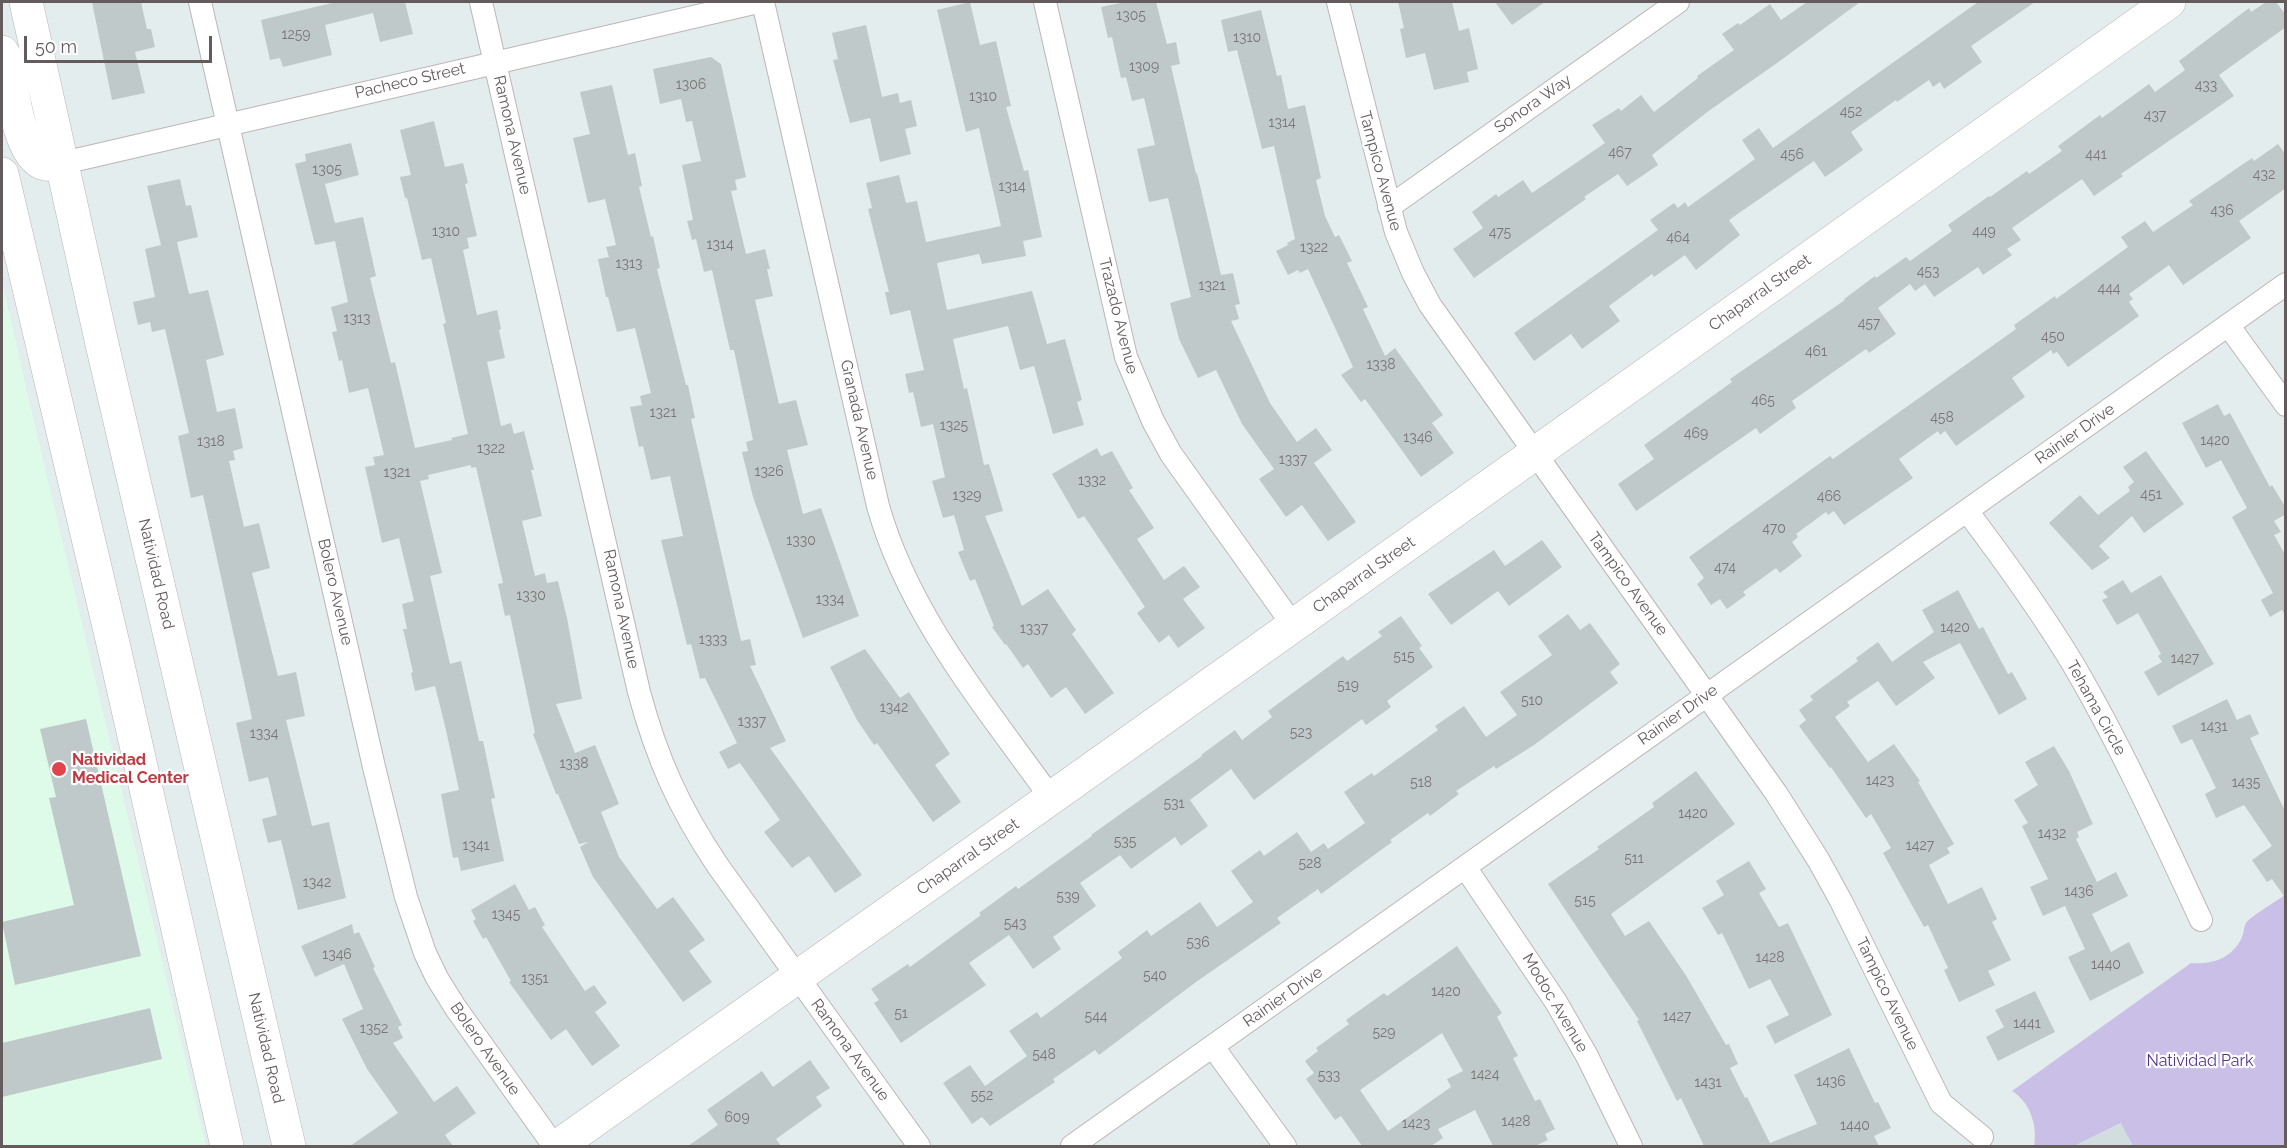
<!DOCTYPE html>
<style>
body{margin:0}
#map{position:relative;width:2287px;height:1148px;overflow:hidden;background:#e3edee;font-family:Raleway,sans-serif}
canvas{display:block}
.frame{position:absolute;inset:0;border:3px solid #645b5c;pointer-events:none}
.scale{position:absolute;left:24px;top:36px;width:188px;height:27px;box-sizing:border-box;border:3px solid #645b5c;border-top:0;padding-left:8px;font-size:18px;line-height:21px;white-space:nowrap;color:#645b5c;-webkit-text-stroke:4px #fff;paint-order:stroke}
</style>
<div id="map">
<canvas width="2287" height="1148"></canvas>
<div class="frame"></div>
<div class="scale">50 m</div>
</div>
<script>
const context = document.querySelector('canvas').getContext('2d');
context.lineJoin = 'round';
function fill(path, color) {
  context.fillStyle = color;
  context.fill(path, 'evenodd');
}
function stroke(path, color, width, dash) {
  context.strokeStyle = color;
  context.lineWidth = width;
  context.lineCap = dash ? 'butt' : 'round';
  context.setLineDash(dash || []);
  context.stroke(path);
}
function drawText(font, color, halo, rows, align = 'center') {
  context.font = font + ' Raleway,sans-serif';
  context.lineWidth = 4.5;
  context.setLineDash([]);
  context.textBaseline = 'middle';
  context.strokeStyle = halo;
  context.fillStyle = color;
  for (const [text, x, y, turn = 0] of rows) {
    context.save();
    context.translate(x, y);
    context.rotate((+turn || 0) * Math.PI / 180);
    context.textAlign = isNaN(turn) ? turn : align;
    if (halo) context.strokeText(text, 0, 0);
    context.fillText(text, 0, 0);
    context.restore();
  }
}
fill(new Path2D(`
 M2122,1123L2133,1146H2074Z`), '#d1ddde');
fill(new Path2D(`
 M2,281L27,392L206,1146H2Z`), '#defbea');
fill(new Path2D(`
 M2285,895V1146H2133L2121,1123L2074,1146H2034C2038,1126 2030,1102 2012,1091L2191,963C2212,965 2233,958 2242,937C2244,933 2244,926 2246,923C2250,917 2278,900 2285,895Z`), '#cabfe6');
fill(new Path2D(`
 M92,2H141L147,29H151L155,47L135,52L145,93L112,100Z
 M336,2H405L413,34L380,42L373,13L325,25L332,55L283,67L280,58L270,60L261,20Z
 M970,2L980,45L996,41L1011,106L1006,107L1024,171L1028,170L1042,237L1023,241L1026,256L982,264L979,254L937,263L947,310L1032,291L1047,344L1065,339L1082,400L1077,402L1084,425L1053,434L1034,366L1020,370L1008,326L953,339L964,389L967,388L984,465L989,464L1003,511L985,516L1022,606L1048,589L1076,630L1072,634L1114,693L1085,714L1066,687L1051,698L1028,664L1023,668L1006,644L1005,645L992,627L994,626L975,579L970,581L958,552L964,550L954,515L943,518L932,481L945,477L933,424L921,427L913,392L909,393L905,374L924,370L910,310L890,315L885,292H889L868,209L872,208L866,183L899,175L906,203L917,201L926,242L1001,226L979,128L966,132L937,10Z
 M1125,2H1156L1167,44L1176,42L1180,64L1171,66L1196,174L1197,173L1221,275L1233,273L1240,304L1235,305L1239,319L1231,321L1270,403L1297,442L1316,428L1332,450L1314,463L1356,522L1328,541L1302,505L1286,517L1259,479L1274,469L1242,424L1216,370L1198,378L1179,339L1170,303L1191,297L1168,198L1149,202L1137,149L1155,145L1144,98L1132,101L1126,77L1121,78L1112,37L1108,38L1101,7Z
 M1398,2H1452L1459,31L1469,28L1478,69L1467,72L1469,82L1434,90L1425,53L1406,58L1400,29L1404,28Z
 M1495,2H1545L1512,25Z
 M1807,2H1860L1777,63L1710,110L1652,155L1658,165L1627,186L1618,174L1584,197L1586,199L1474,278L1453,249L1483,228L1472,212L1496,194L1498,197L1523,180L1532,193L1605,143L1592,125L1619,108L1621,111L1641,95L1654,112L1698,78L1697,76L1734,50L1722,34L1738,23L1740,25L1770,4L1781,20Z
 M1978,2H2035L1971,46L1982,62L1944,89L1940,82L1933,87L1929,80L1897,102L1896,100L1851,132L1863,150L1841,166L1825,177L1814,161L1729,220L1740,235L1696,270L1685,255L1654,277L1652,274L1609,306L1620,321L1582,349L1571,334L1534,361L1514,333L1658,230L1650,220L1674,203L1678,208L1685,202L1688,207L1755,159L1742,140L1759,128L1773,148Z
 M2266,2H2276L2286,15V27L2219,75L2234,96L2121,174L2123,176L2094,196L2082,179L2012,228L2021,240L2007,249L2012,255L1983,275L1978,267L1934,297L1925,284L1915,291L1910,284L1878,308L1896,334L1869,353L1866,349L1792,401L1796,408L1760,434L1756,428L1636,511L1618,484L1654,459L1644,445L1732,382L1730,379L1845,300L1844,299L1875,276L1876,278L1906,257L1910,261L1952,231L1948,225L1989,196L1990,197L2027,171L2029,174L2062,151L2058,146L2100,115L2102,118L2149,84L2155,92L2185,70L2179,61L2249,8L2251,12Z
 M1261,10L1277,76L1281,75L1288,109L1305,105L1321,178L1316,180L1325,216L1335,237L1339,235L1352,261L1347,263L1368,307L1363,309L1385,356L1395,348L1443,415L1432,423L1454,453L1421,477L1365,399L1361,402L1341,375L1353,367L1308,269L1300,273L1298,270L1288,275L1276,251L1288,245L1287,243L1295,239L1274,146L1262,149L1237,50L1228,52L1221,20Z
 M866,25L882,97L898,93L900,103L911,100L917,126L905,129L911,154L880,162L870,118L850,123L833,60L838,59L832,33Z
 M711,57L721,64L746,177L735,180L737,190L731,191L746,254L765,249L770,269H767L773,296L755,300L779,404L796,400L808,445L787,450L803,514L821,508L859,616L803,638L753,497L742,452L748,451L746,442L753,440L734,350H730L712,270L704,272L696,239L692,240L687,221L693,220L682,165L701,161L692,121L686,122L681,99L660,104L653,69Z
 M612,85L628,155L635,153L642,186L639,187L651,237L653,236L660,268L657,269L686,385H688L695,418L691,419L741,641L750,639L756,665L750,666L786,741L770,748L862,875L835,893L809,856L792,868L764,832L780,820L740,763L728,769L719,752L737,743L705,678L700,679L691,644L687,645L661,540L683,536L670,476L651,480L643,446L639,447L630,407L642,405L640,396L651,393L635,328L617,332L608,297H606L598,259L609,257L606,247L616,245L605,199L588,203L573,138L590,134L580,92Z
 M434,121L445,167L463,163L468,183L465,184L477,236L467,238L469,248L463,250L477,315L497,310L501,329L499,330L505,358L487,362L501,426L511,423L514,434L524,431L534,470H531L542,516L522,521L535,576L545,573L547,583L558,581L567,618L582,699L556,704L575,753L595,745L619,804L601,812L619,857L657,909L673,897L705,940L689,951L712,982L683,1002L593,877L580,847L588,842L579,844L558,794H556L533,734L535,733L510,615L505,616L498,584L503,583L476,467L471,468V465L428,475L429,479L420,481L442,573L430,576L450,664L461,661L479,741H483L495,798L491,799L504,861L461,871L458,857L453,858L441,794L459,790L446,730L435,686L415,691L411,673L413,672L403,629H407L402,604L414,601L399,538L382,543L365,467L375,465L373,457L384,455L368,388L349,393L342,360L339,361L332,332L337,331L331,307L348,302L335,241L315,245L295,164L306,161L305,154L351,143L359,175L325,184L335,223L363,217L376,276L370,278L391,363L395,362L415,448L452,440L451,438L468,434L443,324L446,323L431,258L422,260L407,198H405L400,177L411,175L400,130Z
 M2278,144L2286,155V188L2239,221L2251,238L2183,285L2169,265L2129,294L2133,299L2129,302L2139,316L2068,367L2057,352L2053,354L2051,350L2012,378L2025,397L1956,446L1945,431L1940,435L1938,431L1899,459L1913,478L1844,525L1834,511L1828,515L1826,512L1796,534L1798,537L1792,542L1802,556L1780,573L1776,568L1743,592L1746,595L1727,609L1720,599L1711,605L1697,584L1704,578L1689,557L1830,456L1833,459L1905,408L2016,329L2014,325L2055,296L2056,299L2128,247L2121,237L2145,221L2153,232L2193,205L2189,201L2252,158L2254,161Z
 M180,179L186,206L191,205L198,237L177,242L189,294L208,290L224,355L206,360L217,412L235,408L243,448L233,451L235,460L229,461L244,527L259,523L270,568L252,573L278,676L296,672L305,716L286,720L312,826L329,822L346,898L298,910L281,840L268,843L262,819L277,815L268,777L249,782L236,723L252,719L250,709L203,495L191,498L178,436L189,433L165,329L152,332L150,322L138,325L133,302L155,297L145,249L161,245L147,186Z
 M2218,404L2224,416L2230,413L2270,487L2272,485L2286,508V514L2274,521L2281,532L2274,535L2286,556V617L2282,610L2270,617L2261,600L2273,593L2232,517L2247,508L2221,460L2206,468L2182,423Z
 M1097,448L1101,456L1112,451L1133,488L1129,490L1154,528L1137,539L1164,580L1184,566L1200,587L1183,599L1205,628L1178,648L1169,635L1159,643L1137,613L1145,607L1084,516L1078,519L1052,474Z
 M2146,451L2184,504L2144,533L2132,516L2099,546L2110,558L2092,570L2049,523L2080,495L2098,515L2130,491L2128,487L2134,482L2123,467Z
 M1542,540L1562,567L1509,606L1498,591L1451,625L1428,594L1494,550L1505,566Z
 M2161,575L2214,664L2158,696L2144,672L2162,662L2158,656L2161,654L2138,613L2117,625L2102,600L2108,597L2103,592L2123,580L2131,593Z
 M1958,590L1979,629L1983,627L2008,674L2012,672L2027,699L1999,715L1960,643L1923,662L1935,678L1896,706L1878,681L1847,702L1850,706L1835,717L1868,762L1894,744L1920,781L1918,782L1954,844L1947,848L1950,853L1929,865L1948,904L1982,887L1997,919L1992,922L2011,960L1988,971L1995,985L1959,1002L1944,970L1948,968L1928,925L1924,927L1883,853L1891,848L1871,814L1866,818L1831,767L1830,768L1799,726L1806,720L1799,710L1813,700L1810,696L1858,661L1856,658L1878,642L1892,662L1934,632L1922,610Z
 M1568,614L1580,630L1590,623L1620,664L1610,672L1618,683L1534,745L1496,769L1494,766L1456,791L1459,794L1430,816L1428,813L1390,840L1392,842L1321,894L1318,889L1277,918L1281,923L1196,982L1099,1055L1095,1050L1053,1079L1055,1082L990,1126L982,1117L972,1124L943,1083L970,1065L985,1086L1027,1056L1009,1031L1037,1012L1041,1018L1122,958L1118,952L1147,930L1151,936L1200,902L1217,927L1253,902L1231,871L1260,850L1264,856L1297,832L1311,852L1324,843L1328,849L1365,823L1344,792L1372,773L1374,776L1438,730L1435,726L1464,706L1486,737L1517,715L1500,692L1552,655L1538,636Z
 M1401,616L1422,646L1419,648L1433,667L1387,701L1391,707L1366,725L1362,719L1254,800L1231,769L1190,800L1208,826L1181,846L1175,837L1131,869L1120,855L1080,883L1096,906L1053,937L1061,949L1033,969L1009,935L969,963L986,985L901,1043L874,1003L879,1000L871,989L908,964L910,967L981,915L979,913L1016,886L1018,889L1092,836L1091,835L1202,756L1201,755L1235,730L1242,740L1272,717L1268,711L1343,656L1347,661L1382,636L1378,632Z
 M865,649L900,698L909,692L950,754L935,765L961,802L933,822L877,743L874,745L857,720L830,667Z
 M2227,699L2237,720L2250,714L2259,734L2250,738L2286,813V899L2272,879L2267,882L2252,860L2272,846L2244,805L2216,818L2205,794L2216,788L2192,739L2181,744L2172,726Z
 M86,719L141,956L15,985L2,922L74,905L49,798L56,797L40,729Z
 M2054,746L2069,771L2093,824L2077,832L2079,837L2076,839L2097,882L2116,872L2128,896L2092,914L2111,952L2129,942L2144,973L2090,1001L2068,957L2085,949L2065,906L2043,916L2030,887L2048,879L2022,826L2028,823L2014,800L2038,785L2025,762Z
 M1696,771L1735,824L1611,914L1625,936L1649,921L1687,977L1726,1045L1729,1044L1738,1064L1730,1068L1745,1098L1747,1097L1770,1143L1817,1124L1794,1075L1849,1048L1875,1103L1878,1102L1891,1128L1874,1136L1879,1146H1704L1681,1098L1677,1101L1637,1021L1639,1020L1548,884L1599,849L1597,847L1654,807L1652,803Z
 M1749,861L1766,889L1759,893L1779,927L1788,923L1832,1015L1775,1044L1766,1026L1789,1015L1770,979L1749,989L1722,933L1718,935L1702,908L1724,895L1716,881Z
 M515,884L529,910L535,907L545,925L542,927L585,991L594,985L607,1003L595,1012L620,1046L592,1066L566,1029L551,1040L509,982L511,981L486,937L483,939L473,921L476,919L471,910Z
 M352,924L354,934L359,932L375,967L373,968L402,1025L398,1027L403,1038L393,1043L434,1102L457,1086L476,1113L445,1135L453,1146H350L398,1113L367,1069L342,1019L363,1009L344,964L315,977L301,946Z
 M1457,946L1502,1013L1497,1017L1518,1056L1513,1058L1535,1101L1540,1099L1555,1129L1545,1134L1548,1140L1535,1146H1493L1475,1110L1438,1129L1443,1138L1431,1146H1362L1341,1116L1335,1120L1306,1079L1314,1073L1305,1061L1318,1051L1316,1048L1349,1024L1346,1020L1384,993L1387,996ZM1442,1033L1463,1071L1447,1079L1451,1087L1388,1131L1360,1090Z
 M2035,991L2055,1032L1998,1061L1986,1037L2004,1027L1995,1010Z
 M150,1008L162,1059L2,1097V1043Z
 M810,1060L830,1088L816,1097L822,1106L776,1139L781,1146H688L718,1125L707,1110L762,1071L773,1087Z`), '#bfc9c9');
const street = new Path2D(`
 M200,2L374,767L406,897L425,953L437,978L455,1007L554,1146
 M481,2L639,692C657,759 679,808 718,866L919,1146
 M763,2L878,506C909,616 986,707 1051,798
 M1045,2L1126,357L1153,421L1171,454L1293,625
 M1338,2L1396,232L1413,273L1430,305L1776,793L1819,861L1841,901L1941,1103L1982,1137
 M63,163L758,2
 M1389,207L1678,2
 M2228,325L2286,405
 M1967,511C2004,560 2041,611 2073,664C2121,746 2161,834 2201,920
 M1465,867L1556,1002L1587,1056L1631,1146
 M1213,1047L1285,1146
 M1072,1146L2286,284`);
const secondary = new Path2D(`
 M26,2L102,344L289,1146
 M2,52L7,60C12,86 17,148 40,162C47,166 55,164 63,163
 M2,174L115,652L227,1146
 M558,1146L1051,798L2169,2`);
stroke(street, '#bdb5b6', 24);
stroke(secondary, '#bdb4b5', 34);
stroke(street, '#fff', 22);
stroke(secondary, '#fff', 33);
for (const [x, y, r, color] of [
 [59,769,8,"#e0444e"]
]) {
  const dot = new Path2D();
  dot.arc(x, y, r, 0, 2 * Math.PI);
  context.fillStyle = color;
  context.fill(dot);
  stroke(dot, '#fff', 2);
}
drawText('14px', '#7b7677', null, [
 ["1305",1131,16],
 ["1259",296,35],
 ["1310",1247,38],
 ["1309",1144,67],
 ["1306",691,85],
 ["433",2206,86],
 ["1310",983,97],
 ["452",1851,112],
 ["437",2155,116],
 ["1314",1282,123],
 ["467",1620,153],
 ["456",1792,155],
 ["441",2096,155],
 ["1305",327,170],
 ["432",2264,175],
 ["1314",1012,187],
 ["436",2222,211],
 ["1310",446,232],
 ["449",1984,232],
 ["475",1500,233],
 ["464",1678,238],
 ["1314",720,245],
 ["1322",1314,248],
 ["1313",629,264],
 ["453",1928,272],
 ["1321",1212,286],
 ["444",2109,289],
 ["1313",357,319],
 ["457",1869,324],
 ["450",2053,337],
 ["461",1816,352],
 ["1338",1381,365],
 ["465",1763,401],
 ["1321",663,413],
 ["458",1942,418],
 ["1325",954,426],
 ["469",1696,434],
 ["1346",1418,438],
 ["1420",2215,441],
 ["1318",211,442],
 ["1322",491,449],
 ["1337",1293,460],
 ["1326",769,472],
 ["1321",397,473],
 ["1332",1092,481],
 ["451",2151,495],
 ["1329",967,496],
 ["466",1829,497],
 ["470",1774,529],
 ["1330",801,541],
 ["474",1725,568],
 ["1330",531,596],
 ["1334",830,600],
 ["1420",1955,628],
 ["1337",1034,629],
 ["1333",713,640],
 ["515",1404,657],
 ["1427",2185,659],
 ["519",1348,686],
 ["510",1532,701],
 ["1342",894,708],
 ["1337",752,722],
 ["1431",2214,727],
 ["523",1301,733],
 ["1334",264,734],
 ["1338",574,764],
 ["1423",1880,781],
 ["518",1421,783],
 ["1435",2246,783],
 ["531",1174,804],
 ["1420",1693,814],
 ["1432",2052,834],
 ["535",1125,842],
 ["1341",476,846],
 ["1427",1920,846],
 ["511",1634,859],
 ["528",1310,864],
 ["1342",317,883],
 ["1436",2079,892],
 ["539",1068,897],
 ["515",1585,901],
 ["1345",506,915],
 ["543",1015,924],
 ["536",1198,943],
 ["1346",337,955],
 ["1428",1770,958],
 ["1440",2106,965],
 ["540",1155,976],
 ["1351",535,979],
 ["1420",1446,992],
 ["51",901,1014],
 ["544",1096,1017],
 ["1427",1677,1017],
 ["1441",2027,1024],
 ["1352",374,1029],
 ["529",1384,1033],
 ["548",1044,1055],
 ["1424",1485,1075],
 ["533",1329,1076],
 ["1436",1831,1082],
 ["1431",1708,1083],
 ["552",982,1096],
 ["609",737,1118],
 ["1428",1516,1122],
 ["1423",1416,1124],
 ["1440",1855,1126]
]);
drawText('16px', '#645b5c', '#fff', [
 ["Pacheco Street",410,81,-13],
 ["Sonora Way",1533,104,-35],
 ["Ramona Avenue",512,135,77],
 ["Tampico Avenue",1380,171,75],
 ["Chaparral Street",1760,293,-35],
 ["Trazado Avenue",1118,316,76],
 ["Granada Avenue",859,420,77],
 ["Rainier Drive",2075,434,-35],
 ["Natividad Road",156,574,77],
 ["Chaparral Street",1364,575,-35],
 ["Tampico Avenue",1628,584,54],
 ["Bolero Avenue",335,592,77],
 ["Ramona Avenue",621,609,78],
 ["Tehama Circle",2096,708,61],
 ["Rainier Drive",1678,715,-35],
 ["Chaparral Street",968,857,-35],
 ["Tampico Avenue",1887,994,64],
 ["Rainier Drive",1283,997,-35],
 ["Modoc Avenue",1555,1003,59],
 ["Natividad Road",266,1048,77],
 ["Bolero Avenue",485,1049,55],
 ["Ramona Avenue",850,1050,54]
]);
drawText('bold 16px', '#be3a42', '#fff', [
 ["Natividad",72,760],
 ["Medical Center",72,778]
], 'left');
drawText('16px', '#523688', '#fff', [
 ["Natividad Park",2200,1061]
]);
</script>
